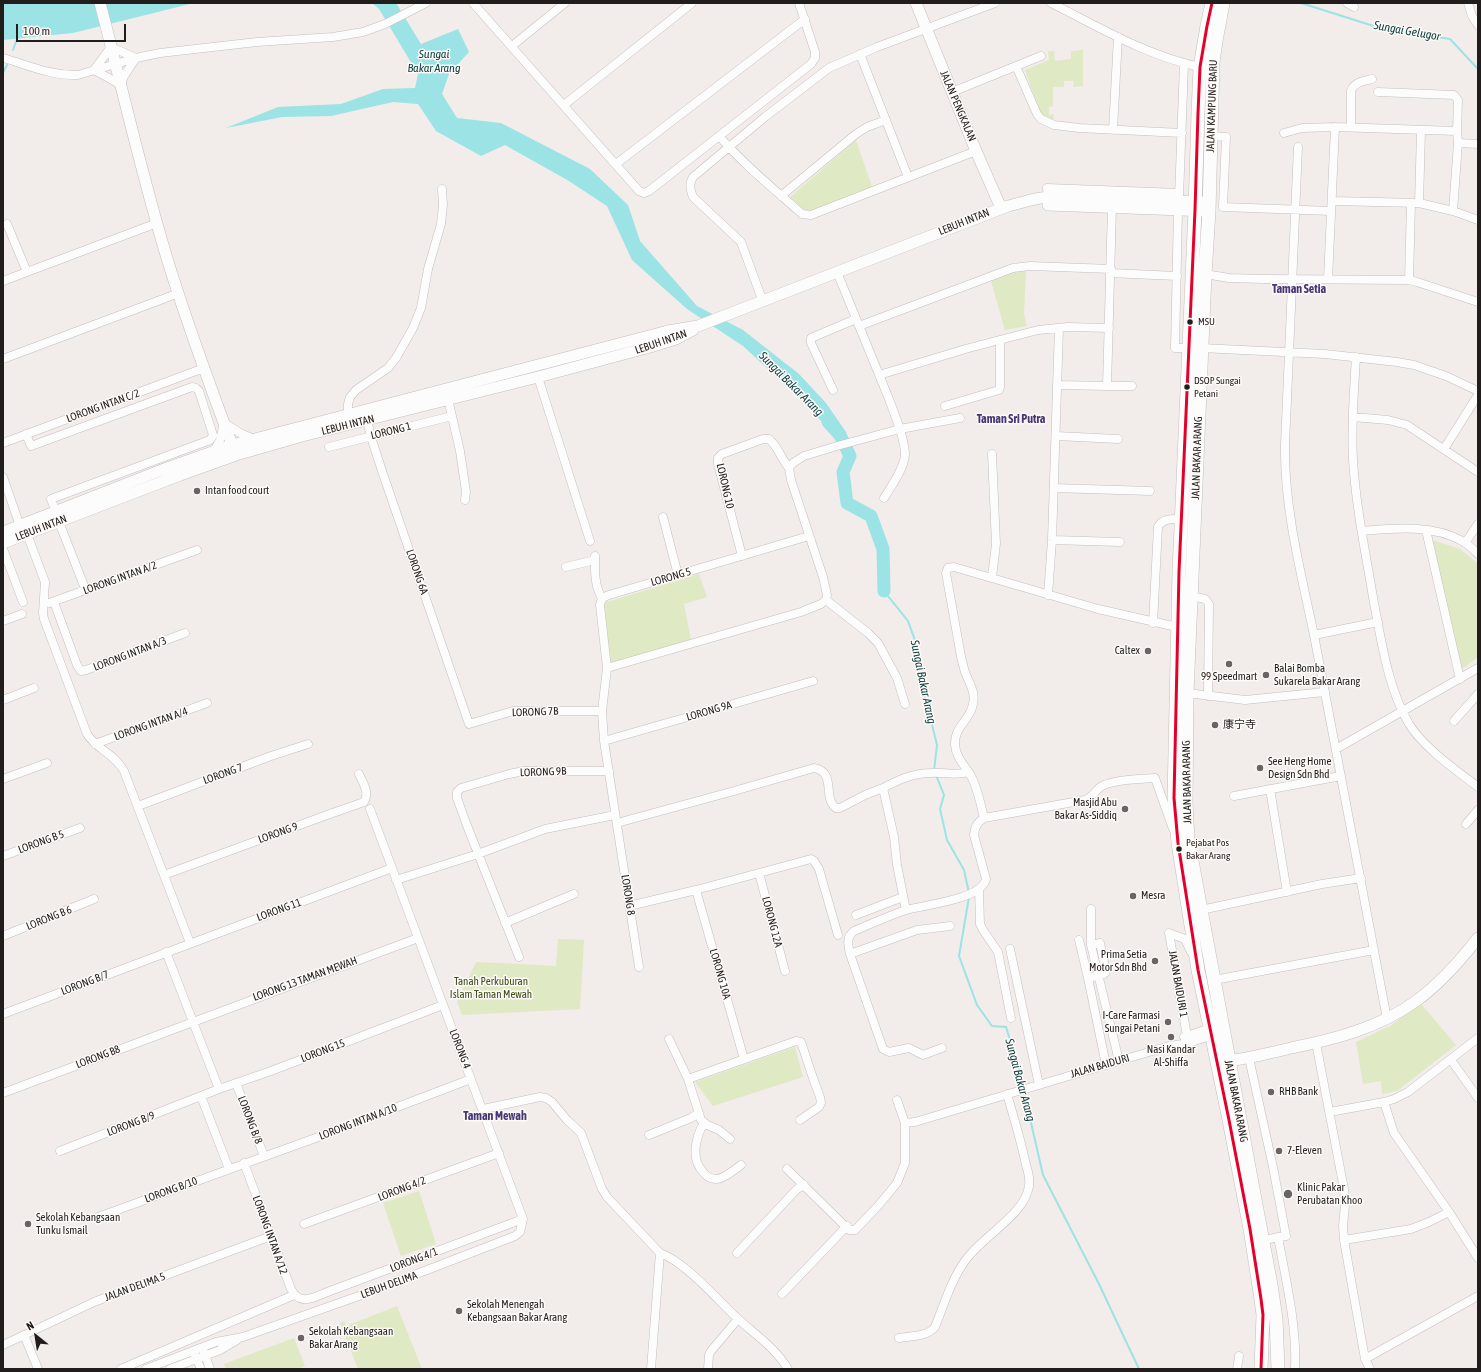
<!DOCTYPE html>
<meta charset="utf-8">
<style>
body{margin:0}
#map{position:relative;width:1481px;height:1372px;overflow:hidden;background:#f2ecea;font-family:"Asap Condensed",sans-serif}
canvas{display:block}
.frame{position:absolute;inset:0;border:4px solid #211d1c;pointer-events:none}
.north{position:absolute;left:16px;top:1316px;width:40px;height:40px;-webkit-text-stroke:3px #fefaf8;paint-order:stroke;rotate:330deg;font-size:11px;font-weight:700;line-height:16px;text-align:center;color:#211d1c}
.north::after{content:'';display:block;margin:auto;width:14px;height:18px;background:#211d1c;clip-path:polygon(50% 0,100% 100%,50% 72%,0 100%)}
.scale{position:absolute;left:16px;top:24px;width:110px;height:18px;box-sizing:border-box;border:2px solid #211d1c;border-top:0;padding-left:5px;font-size:12px;line-height:14px;white-space:nowrap;color:#211d1c;-webkit-text-stroke:3px #fefaf8;paint-order:stroke}
</style>
<div id="map">
<canvas width="1481" height="1372"></canvas>
<div class="frame"></div>
<div class="north">N</div>
<div class="scale">100 m</div>
</div>
<script>
const context = document.querySelector('canvas').getContext('2d');
context.lineJoin = 'round';
function fill(path, color) {
  context.fillStyle = color;
  context.fill(path, 'evenodd');
}
function stroke(path, color, width, dash) {
  context.strokeStyle = color;
  context.lineWidth = width;
  context.lineCap = dash ? 'butt' : 'round';
  context.setLineDash(dash || []);
  context.stroke(path);
}
function drawText(font, color, halo, rows, align = 'center') {
  context.font = font + ' "Asap Condensed","Noto Sans SC",sans-serif';
  context.lineWidth = 3;
  context.setLineDash([]);
  context.textBaseline = 'middle';
  context.strokeStyle = halo;
  context.fillStyle = color;
  for (const [text, x, y, turn = 0] of rows) {
    context.save();
    context.translate(x, y);
    context.rotate((+turn || 0) * Math.PI / 180);
    context.textAlign = isNaN(turn) ? turn : align;
    if (halo) context.strokeText(text, 0, 0);
    context.fillText(text, 0, 0);
    context.restore();
  }
}
fill(new Path2D(`
 M1083,50V86L1073,87L1074,81H1064V87H1053V106L1049,107V115L1054,114L1053,122L1041,115L1025,70L1049,60L1048,51H1054L1055,61L1071,59V51Z
 M856,140L872,187L812,211L802,210L789,198Z
 M1026,271L1024,314L1027,326L1005,330L991,281L1012,272Z
 M1432,540L1460,549L1478,564V657L1462,669Z
 M699,574L707,597L684,604L691,640L609,666L604,603Z
 M558,939L584,940L580,1009L462,1015L457,1002L476,962L556,966Z
 M1421,1004L1456,1045L1397,1091L1382,1094L1381,1081L1363,1084L1356,1042L1390,1026Z
 M795,1047L803,1077L713,1106L695,1082Z
 M419,1191L436,1244L401,1256L383,1203Z
 M397,1306L422,1369H358L340,1323L344,1321L346,1326Z
 M294,1338L305,1366L298,1369H226L224,1364Z`), '#dfe9c4');
fill(new Path2D(`
 M3,3H194L73,33L3,40Z
 M372,3H396L421,44L458,29L469,52L449,74L442,94L457,118L501,123L590,169L628,205L640,241L697,306L743,330L799,374L826,403L846,432L835,437L806,404L743,346L687,309L632,260L607,206L569,181L505,145L481,156L436,131L418,104L393,102L331,116L282,117L226,128L278,107L341,104L383,89L415,88L418,74L379,9Z`), '#9be3e4');
stroke(new Path2D(`
 M1301,3L1383,29L1450,39L1478,69
 M13,50L18,36
 M3,73L7,65
 M884,591L908,621L917,646V664L937,745L934,771
 M936,775L944,795L940,809L947,840L964,870L969,893
 M969,897L959,956L977,1005L992,1026L1006,1027L1018,1065L1024,1088
 M1024,1092L1043,1175L1099,1284L1139,1369`), '#9be3e4', 2);
stroke(new Path2D(`
 M828,422L840,435L850,456L843,472L847,503L871,516L883,549L884,591`), '#9be3e4', 13);
const street = new Path2D(`
 M473,3L639,191L644,193L649,191L811,64L815,58V52L799,3
 M1051,3C1099,27 1147,56 1200,67
 M1347,3L1354,7
 M1468,3L1472,16L1478,25
 M512,46L565,3
 M860,54L908,177
 M3,58C28,65 51,76 78,75L136,58L160,53L257,42L333,37L363,32L385,24L426,3
 M1016,66L1037,114L1041,119L1054,125L1079,128L1182,133
 M94,70L107,77L121,85L124,76L136,58
 M94,70L111,47L136,58
 M952,92L1041,56
 M1378,92L1454,95L1458,100L1457,131
 M564,105L692,3
 M1351,127V91C1354,82 1364,81 1372,79
 M1113,130L1118,37
 M1284,133L1302,128L1335,127L1457,131L1458,143L1453,211
 M719,136C744,165 774,189 802,214L811,215L976,151
 M1210,136L1226,137L1223,207L1331,211
 M1458,143L1478,144
 M1298,147L1285,445C1284,508 1301,573 1314,635L1387,1019
 M616,164L805,19
 M781,196L856,134L867,127L886,120
 M1048,197L1047,188L1179,193
 M1179,197L1184,64
 M1332,201L1419,203L1453,211L1478,220
 M1419,203L1421,131
 M1178,210L1175,348H1189
 M7,224L27,272
 M1110,273L1177,276
 M1205,274L1229,278L1264,279L1409,280L1417,282L1478,302
 M1328,279L1335,127
 M1409,280L1411,203
 M3,281L157,223
 M763,302L741,242L693,197C690,189 689,184 693,177L765,117L829,68L877,47L995,3
 M859,326L1013,268L1030,266L1111,269
 M1201,348L1325,354L1397,362L1414,365L1446,376L1478,391
 M1356,357C1354,391 1351,426 1353,460C1356,508 1366,555 1374,603C1382,644 1388,688 1409,724C1424,748 1456,770 1478,787
 M3,359L179,293
 M879,375L969,348L1038,330L1068,327L1109,328
 M538,377L590,541
 M1057,385L1107,386H1132
 M1107,386L1112,207
 M833,390L811,343V338L856,319
 M448,399L460,451L466,492L465,500
 M945,406L999,390L1000,387V340
 M348,414V404L350,397L356,390L388,368L396,358L413,328L421,308L428,269L441,224L443,205L442,189
 M1353,417L1388,420L1407,425L1478,472
 M367,420L371,437L382,471L469,724L513,711H602
 M26,434L31,446L192,387L196,388L199,391L213,435L212,437L210,440L51,499L56,512
 M1056,436L1118,439
 M3,443L204,368
 M329,447L452,416
 M1444,449L1478,395
 M214,451L220,440L224,423L242,434L254,439
 M3,477L20,526
 M1054,488L1150,491
 M884,498C891,487 905,467 905,454C905,446 902,437 900,429L960,418
 M663,517L678,575
 M59,522L86,591
 M1426,530L1460,679
 M1362,531C1395,528 1434,524 1464,542C1469,545 1474,550 1478,554
 M27,534L45,582L43,613L44,619L87,734C97,750 114,753 124,771L190,943
 M1052,540L1120,542
 M1465,543L1478,524
 M3,549L23,602
 M595,556C595,569 594,586 602,598
 M742,556L718,464V458L722,454L763,439H769C778,446 781,459 789,468
 M566,567L595,560
 M992,577L996,544L992,454
 M1048,595L1052,540L1059,328
 M1191,596L1205,599L1209,604L1208,696
 M826,600L868,633L878,643L897,678L905,704
 M54,602L77,665L81,671L86,670L185,633
 M49,603L197,550
 M3,621L22,614
 M1153,623L1158,527C1163,518 1172,519 1181,519
 M1314,635L1378,622
 M607,668L801,612L821,604L826,600L827,595L823,577L791,480L789,468L793,463L804,456L837,446L900,429L889,399L837,272
 M1187,693L1245,700L1325,692
 M3,700L34,688
 M1454,721L1478,694
 M604,741L813,681
 M95,744L207,703
 M1336,749L1478,668
 M3,779L47,763
 M883,788C898,780 913,773 931,773C944,772 955,776 969,772
 M1270,789L1287,892
 M1234,796L1341,776
 M138,806L271,756L308,744
 M984,818C981,805 978,791 973,780C967,767 956,759 955,745C954,726 970,721 973,704C976,692 969,683 965,672C963,665 961,658 960,651L946,573L948,568L954,567L1098,609L1177,627
 M617,823L734,791L814,768C837,772 822,798 836,808H840L865,795L883,788L894,837L897,865L906,910
 M1466,824L1478,810
 M3,856L80,828
 M759,873L785,971
 M164,875L327,815L364,802C370,793 363,783 359,774
 M396,880L478,854L545,829L615,815
 M979,889L980,924L983,930L998,952L1011,1018
 M696,890L744,1059
 M629,906L696,890L811,859L814,861L819,869L838,935
 M1091,909V945L1119,1061
 M1201,910L1322,884L1361,878
 M856,915L903,897
 M505,923L574,894
 M1169,933L1187,1036
 M1169,933L1185,939L1191,952
 M3,936L94,899
 M1079,940L1088,978L1104,974L1106,972L1100,943L1091,945
 M1010,949L1039,1085
 M166,952L219,1089
 M850,954L917,930L950,926
 M519,957L466,823L457,798V792L461,788L509,774L524,771H609
 M639,967L604,741L602,711L607,668L600,605L602,598L609,595L809,536
 M1088,978L1106,1065
 M1214,980L1374,950
 M3,1014L392,868
 M1184,1037L1210,1028
 M669,1039L688,1079L796,1041L801,1042L813,1078L820,1097L821,1103L819,1107L800,1120
 M1316,1043L1344,1189L1345,1205L1343,1226L1344,1240L1365,1359L1370,1369
 M942,1048L923,1055L909,1048L889,1052L883,1049L850,954C848,945 846,937 854,931C871,924 888,916 906,910C923,905 981,900 986,879L974,835C975,826 977,823 984,818L1085,800C1094,797 1096,788 1104,785C1118,779 1140,779 1155,778L1173,829
 M1249,1058L1273,1167L1286,1236L1263,1240
 M1451,1060L1478,1098
 M688,1079L701,1120L705,1124L719,1130L730,1139
 M236,1083L264,1156
 M3,1093L418,938
 M201,1096L229,1169
 M1384,1102L1394,1133L1449,1212L1478,1258
 M483,1109L540,1097L546,1098L552,1102L567,1120L581,1133L602,1189L607,1197L660,1253C685,1262 716,1298 736,1317C754,1334 775,1347 788,1369
 M1330,1112L1384,1102L1394,1099L1408,1092L1478,1038
 M704,1122C696,1137 690,1158 703,1172C706,1176 711,1179 716,1179C724,1179 734,1170 741,1165
 M905,1123L915,1122L1169,1046L1189,1043L1212,1035
 M649,1135L691,1118L699,1113
 M60,1151L219,1089L271,1071L443,1005
 M244,1163L291,1289C300,1307 314,1297 330,1291L523,1219
 M787,1169L849,1230H855L878,1206L897,1183L905,1163V1123L897,1100
 M98,1217L321,1136L471,1079
 M304,1224L499,1153
 M1278,1237C1286,1281 1297,1325 1295,1369
 M1344,1240L1411,1229L1429,1222L1449,1212
 M737,1253L797,1189L804,1185
 M782,1294L847,1226
 M24,1335L38,1369
 M899,1338C910,1336 927,1337 935,1327C944,1305 951,1280 965,1261C982,1236 1025,1215 1029,1186C1030,1179 1028,1171 1026,1165C1021,1141 1014,1118 1007,1094
 M3,1345L94,1302L271,1236
 M204,1352L210,1369
 M195,1355L201,1369
 M1365,1359L1478,1296
 M121,1369L294,1295
 M146,1369L216,1342L243,1337L370,1292L515,1236L520,1232L523,1219L370,809
 M170,1369L220,1350L237,1340
 M651,1369L660,1253
 M708,1369L709,1355L711,1351L738,1319
 M1237,1369L1239,1356`);
const secondary = new Path2D(`
 M100,3C122,87 141,172 166,255C186,321 210,386 234,450
 M916,3L976,151L1001,208
 M1048,205L1209,211
 M3,532L159,471L232,445L668,331L698,326L1008,206C1021,203 1035,198 1048,197L1203,202
 M3,543L180,475L236,455L302,436L538,377L650,347L676,339L693,330
 M1228,1061C1250,1058 1270,1053 1291,1048C1335,1039 1379,1028 1416,1001C1440,984 1460,961 1478,938`);
const primary = new Path2D(`
 M1212,3L1207,26L1200,67L1198,113L1195,210L1179,572L1174,798L1178,843L1198,970L1229,1120L1250,1229L1261,1299L1263,1315L1261,1369
 M1223,3L1216,41L1213,62L1209,211L1205,274L1187,693L1186,804L1188,839L1201,910L1271,1285L1276,1319L1278,1369`);
stroke(street, '#c4bfbe', 9);
stroke(secondary, '#c4bfbe', 12);
stroke(primary, '#c4bfbe', 14);
stroke(street, '#fdfcfc', 8);
stroke(secondary, '#fdfcfc', 11);
stroke(primary, '#fdfcfc', 13);
stroke(new Path2D(`
 M1212,3L1207,26L1200,67L1198,113L1195,210L1179,572L1174,798L1178,843L1198,970L1229,1120L1250,1229L1261,1299L1263,1315L1261,1369`), '#e4002b', 3);
for (const [x, y, r, color] of [
 [1190,322,3.5,"#211d1c"],
 [1187,387,3.5,"#211d1c"],
 [197,491,4,"#6a6564"],
 [1148,651,4,"#6a6564"],
 [1229,664,4,"#6a6564"],
 [1266,675,4,"#6a6564"],
 [1215,725,4,"#6a6564"],
 [1260,768,4,"#6a6564"],
 [1125,809,4,"#6a6564"],
 [1179,849,3.5,"#211d1c"],
 [1133,896,4,"#6a6564"],
 [1155,961,4,"#6a6564"],
 [1168,1022,4,"#6a6564"],
 [1171,1037,4,"#6a6564"],
 [1271,1092,4,"#6a6564"],
 [1279,1151,4,"#6a6564"],
 [1288,1194,5,"#6a6564"],
 [28,1224,4,"#6a6564"],
 [459,1311,4,"#6a6564"],
 [301,1338,4,"#6a6564"]
]) {
  const dot = new Path2D();
  dot.arc(x, y, r, 0, 2 * Math.PI);
  context.fillStyle = color;
  context.fill(dot);
  stroke(dot, '#fefaf8', 1.5);
}
drawText('10px', '#211d1c', '#fefaf8', [
 ["MSU",1198,322],
 ["DSOP Sungai",1194,381],
 ["Petani",1194,394],
 ["Pejabat Pos",1186,843],
 ["Bakar Arang",1186,856]
], 'left');
drawText('11px', '#211d1c', '#fefaf8', [
 ["JALAN PENGKALAN",958,106,67],
 ["JALAN KAMPUNG BARU",1212,106,-88],
 ["LEBUH INTAN",964,222,-22],
 ["LEBUH INTAN",661,342,-19],
 ["LORONG INTAN C/2",103,406,-20],
 ["LEBUH INTAN",348,425,-14],
 ["LORONG 1",391,431,-14],
 ["JALAN BAKAR ARANG",1197,458,-88],
 ["LORONG 10",725,486,77],
 ["LEBUH INTAN",41,528,-21],
 ["LORONG 6A",417,572,71],
 ["LORONG 5",671,577,-16],
 ["LORONG INTAN A/2",120,578,-20],
 ["LORONG INTAN A/3",130,654,-21],
 ["LORONG 9A",709,711,-16],
 ["LORONG 7B",535,712,-2],
 ["LORONG INTAN A/4",151,724,-20],
 ["LORONG 9B",543,772,-2],
 ["LORONG 7",223,774,-20],
 ["JALAN BAKAR ARANG",1187,782,-91],
 ["LORONG 9",278,833,-20],
 ["LORONG B 5",41,842,-20],
 ["LORONG 8",628,895,81],
 ["LORONG 11",279,910,-20],
 ["LORONG B 6",49,918,-22],
 ["LORONG 12A",772,922,75],
 ["LORONG 10A",720,974,74],
 ["LORONG 13 TAMAN MEWAH",305,979,-20],
 ["LORONG B/7",85,983,-21],
 ["JALAN BAIDURI 1",1178,984,80],
 ["LORONG 4",460,1049,69],
 ["LORONG 15",323,1051,-21],
 ["LORONG B8",98,1057,-21],
 ["JALAN BAIDURI",1100,1066,-16],
 ["JALAN BAKAR ARANG",1236,1101,79],
 ["LORONG B/8",250,1120,69],
 ["LORONG INTAN A/10",358,1122,-21],
 ["LORONG B/9",131,1124,-21],
 ["LORONG 4/2",402,1189,-21],
 ["LORONG B/10",171,1190,-20],
 ["LORONG INTAN A/12",270,1235,70],
 ["LORONG 4/1",414,1260,-21],
 ["LEBUH DELIMA",389,1285,-20],
 ["JALAN DELIMA 5",135,1287,-20]
]);
drawText('11px', '#211d1c', '#fefaf8', [
 ["Intan food court",205,491],
 ["Caltex",1140,651,"right"],
 ["Balai Bomba",1274,669],
 ["Sukarela Bakar Arang",1274,682],
 ["99 Speedmart",1229,677,"center"],
 ["康宁寺",1223,725],
 ["See Heng Home",1268,762],
 ["Design Sdn Bhd",1268,775],
 ["Masjid Abu",1117,803,"right"],
 ["Bakar As-Siddiq",1117,816,"right"],
 ["Mesra",1141,896],
 ["Prima Setia",1147,955,"right"],
 ["Motor Sdn Bhd",1147,968,"right"],
 ["I-Care Farmasi",1160,1016,"right"],
 ["Sungai Petani",1160,1029,"right"],
 ["Nasi Kandar",1171,1050,"center"],
 ["Al-Shiffa",1171,1063,"center"],
 ["RHB Bank",1279,1092],
 ["7-Eleven",1287,1151],
 ["Klinic Pakar",1297,1188],
 ["Perubatan Khoo",1297,1201],
 ["Sekolah Kebangsaan",36,1218],
 ["Tunku Ismail",36,1231],
 ["Sekolah Menengah",467,1305],
 ["Kebangsaan Bakar Arang",467,1318],
 ["Sekolah Kebangsaan",309,1332],
 ["Bakar Arang",309,1345]
], 'left');
drawText('11px', '#3a4916', '#fefaf8', [
 ["Tanah Perkuburan",491,982],
 ["Islam Taman Mewah",491,995]
]);
drawText('italic 12px', '#104143', '#fefaf8', [
 ["Sungai Gelugor",1407,31,10],
 ["Sungai",434,54],
 ["Bakar Arang",434,68],
 ["Sungai Bakar Arang",791,384,45],
 ["Sungai Bakar Arang",923,682,78],
 ["Sungai Bakar Arang",1020,1080,75]
]);
drawText('bold 12px', '#473875', '#fefaf8', [
 ["Taman Setia",1299,289],
 ["Taman Sri Putra",1011,419],
 ["Taman Mewah",495,1116]
]);
</script>
